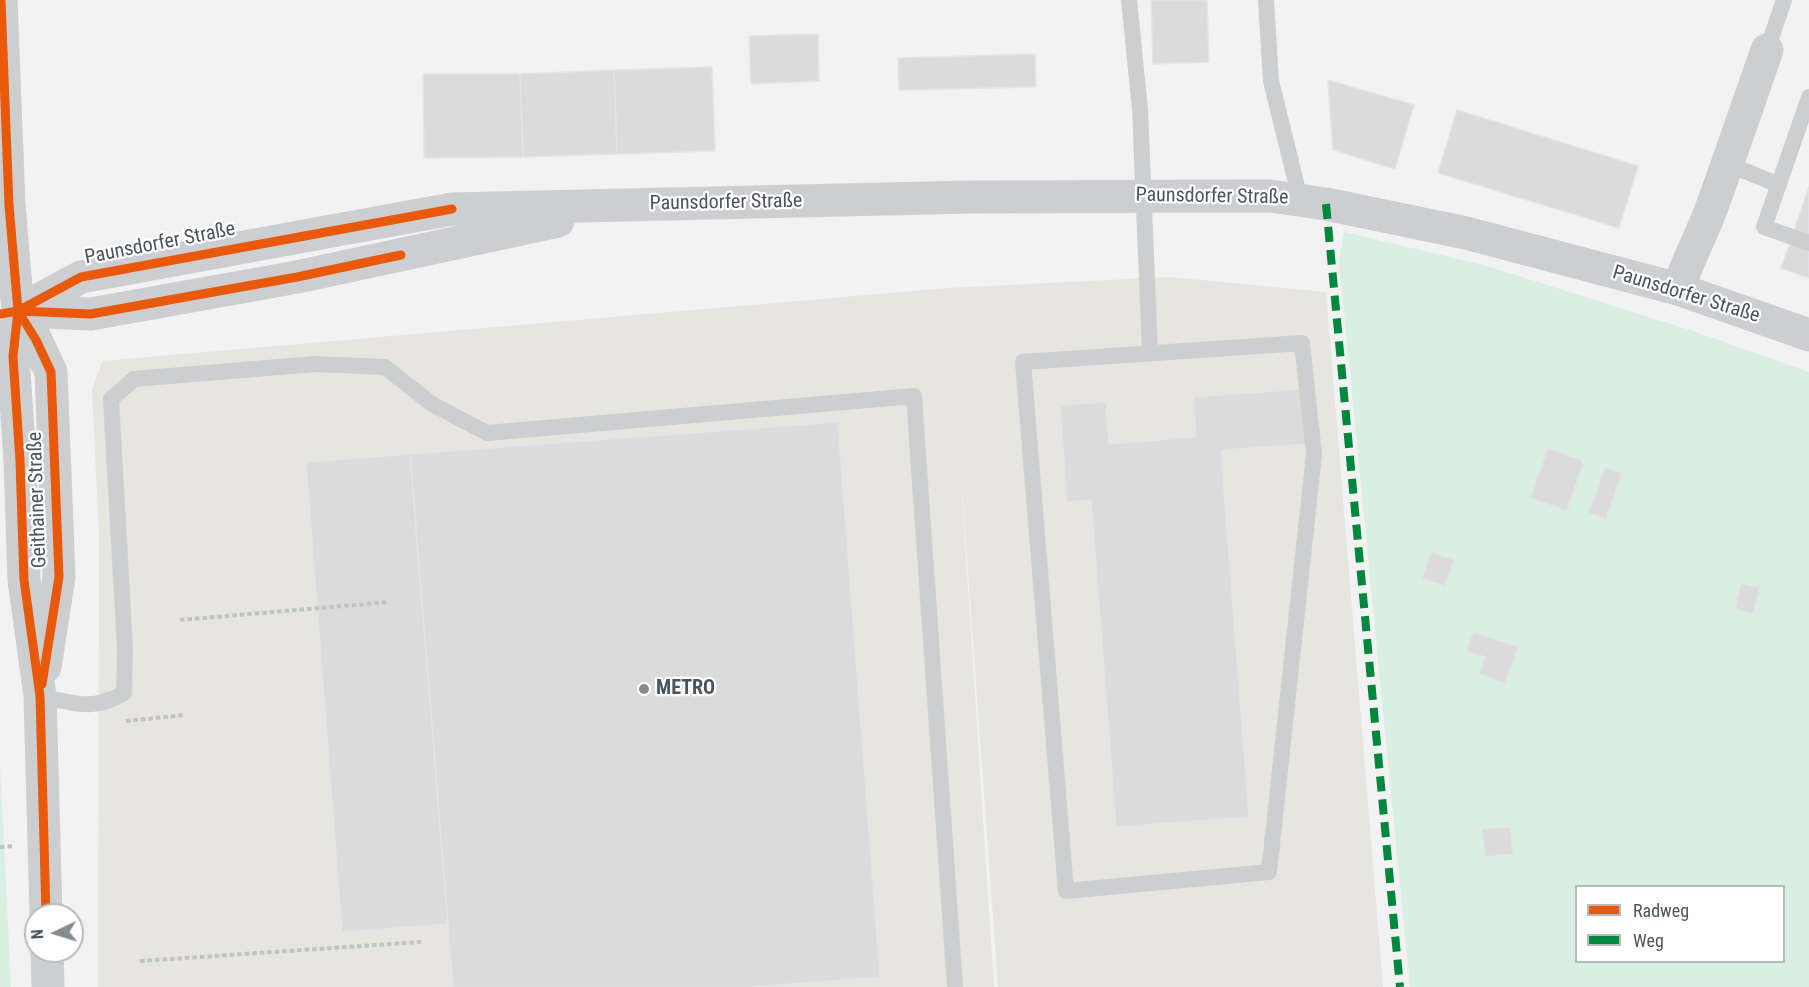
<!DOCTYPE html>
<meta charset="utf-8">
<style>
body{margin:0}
#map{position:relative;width:1809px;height:987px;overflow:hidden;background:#f2f2f2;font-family:"Roboto Condensed",sans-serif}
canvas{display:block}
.legend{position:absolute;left:1575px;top:885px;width:210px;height:78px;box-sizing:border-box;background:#fff;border:2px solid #b7bbbf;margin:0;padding:8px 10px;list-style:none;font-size:18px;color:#4a545e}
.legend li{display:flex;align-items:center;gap:12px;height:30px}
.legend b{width:30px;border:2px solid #b7bbbf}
.north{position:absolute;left:24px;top:903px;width:60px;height:60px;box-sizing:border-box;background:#fff;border:2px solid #b7bbbf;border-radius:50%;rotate:266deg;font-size:16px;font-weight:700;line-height:24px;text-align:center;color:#4a545e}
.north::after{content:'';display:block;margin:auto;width:21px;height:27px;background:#858b92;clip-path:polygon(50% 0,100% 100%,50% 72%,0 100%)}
</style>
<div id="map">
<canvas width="1809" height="987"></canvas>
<ul class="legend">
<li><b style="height:8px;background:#e8590c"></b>Radweg</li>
<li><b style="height:8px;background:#00873e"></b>Weg</li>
</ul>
<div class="north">N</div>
</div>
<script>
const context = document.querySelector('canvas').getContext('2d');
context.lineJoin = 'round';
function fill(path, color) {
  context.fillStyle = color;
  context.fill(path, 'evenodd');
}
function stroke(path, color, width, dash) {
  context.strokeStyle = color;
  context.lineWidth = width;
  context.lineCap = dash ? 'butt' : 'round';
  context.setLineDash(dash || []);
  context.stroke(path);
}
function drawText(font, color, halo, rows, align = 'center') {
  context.font = font + ' "Roboto Condensed",sans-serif';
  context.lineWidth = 4.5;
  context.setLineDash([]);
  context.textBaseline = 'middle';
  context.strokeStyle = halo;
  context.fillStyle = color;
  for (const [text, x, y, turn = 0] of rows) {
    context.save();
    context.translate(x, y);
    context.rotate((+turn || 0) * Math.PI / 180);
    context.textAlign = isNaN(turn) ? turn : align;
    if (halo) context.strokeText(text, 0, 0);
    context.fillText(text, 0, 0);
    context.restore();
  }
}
fill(new Path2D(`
 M1169,277L1326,292L1383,987H998L959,449L994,987H98L99,536L92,390L102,361L948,288Z`), '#e7e5e0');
fill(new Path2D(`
 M1344,232L1484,265L1696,332L1809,372V987H1410L1339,261ZM1576,886H1784V962H1576Z
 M0,764L11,987H0Z`), '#d8efe2');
const building = new Path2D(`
 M1151,0H1207L1209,62L1153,64Z
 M818,34L819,81L751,84L749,36Z
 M1035,54L1036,87L899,90L898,58Z
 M712,67L715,151L617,154L614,70Z
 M614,70L617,154L523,157L520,74Z
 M423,74H520L523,157L424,158Z
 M1328,80L1414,105L1395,169L1333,150Z
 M1457,110L1638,166L1619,228L1438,173Z
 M1809,187V278L1781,268Z
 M1304,389L1308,444L1221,450L1249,817L1116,827L1091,500L1067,502L1060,405L1106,402L1109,444L1196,437L1193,397Z
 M838,422L880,977L754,987H453L410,454Z
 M1548,448L1584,461L1567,511L1530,498Z
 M410,454L448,924L342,932L306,462Z
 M1605,467L1622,473L1606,519L1589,513Z
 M1431,552L1454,560L1445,586L1422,578Z
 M1741,583L1760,588L1753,614L1735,609Z
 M1473,632L1518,647L1505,683L1479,674L1485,657L1466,651Z
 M1510,827L1513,854L1485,857L1482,829Z`);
fill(building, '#dbdbdc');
stroke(building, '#e3e4e5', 1.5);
stroke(new Path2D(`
 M180,620L389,602
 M126,721L185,715
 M0,847L14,846
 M140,961L421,942`), '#bbc5c2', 4, [4.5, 3]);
stroke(new Path2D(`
 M1129,0L1140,109L1150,352
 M1266,0L1271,81L1300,199
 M1767,50L1784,0
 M1809,97L1764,227L1809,243
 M1728,164L1779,185
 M1302,343L1314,454L1269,872L1066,891L1023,362Z
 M40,696C76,703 91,712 124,693L125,649L111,399L134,379L315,364L385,367L432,404L487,433L914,396L955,987`), '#ccced0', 16);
stroke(new Path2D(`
 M1678,289C1687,262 1700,238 1710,212C1730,158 1748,104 1767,50`), '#ccced0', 33);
stroke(new Path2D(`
 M1,0L9,205L18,311L13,356L20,461L24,580L40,696L46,915
 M18,311L36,340L51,372L59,577L45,667
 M47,951L48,987`), '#ccced0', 33);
stroke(new Path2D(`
 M18,311L81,277L452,209L971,197L1270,196L1326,204L1466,233L1678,289L1809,335
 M19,311L91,314L297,277L558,221`), '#cdced1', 33);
stroke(new Path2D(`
 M1326,204L1400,987`), '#00873e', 8, [15, 8]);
stroke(new Path2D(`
 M1,0L9,205L18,311L13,356L20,461L24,580L40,696L46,915
 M18,311L81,277L452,209
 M18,311L36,340L51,372L59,577L42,684
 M0,314L18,311L91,314L297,277L401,255`), '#e8590c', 9);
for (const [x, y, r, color] of [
 [644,689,6,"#858b92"]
]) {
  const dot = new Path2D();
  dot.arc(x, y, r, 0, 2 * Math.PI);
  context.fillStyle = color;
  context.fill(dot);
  stroke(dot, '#fff', 2);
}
drawText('20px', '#4a545e', '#fff', [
 ["Paunsdorfer Straße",1212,197,1],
 ["Paunsdorfer Straße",726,203,-1],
 ["Paunsdorfer Straße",160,244,-11],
 ["Paunsdorfer Straße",1686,295,17],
 ["Geithainer Straße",38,500,-92]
]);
drawText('bold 20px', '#4a545e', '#fff', [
 ["METRO",656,689]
], 'left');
</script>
